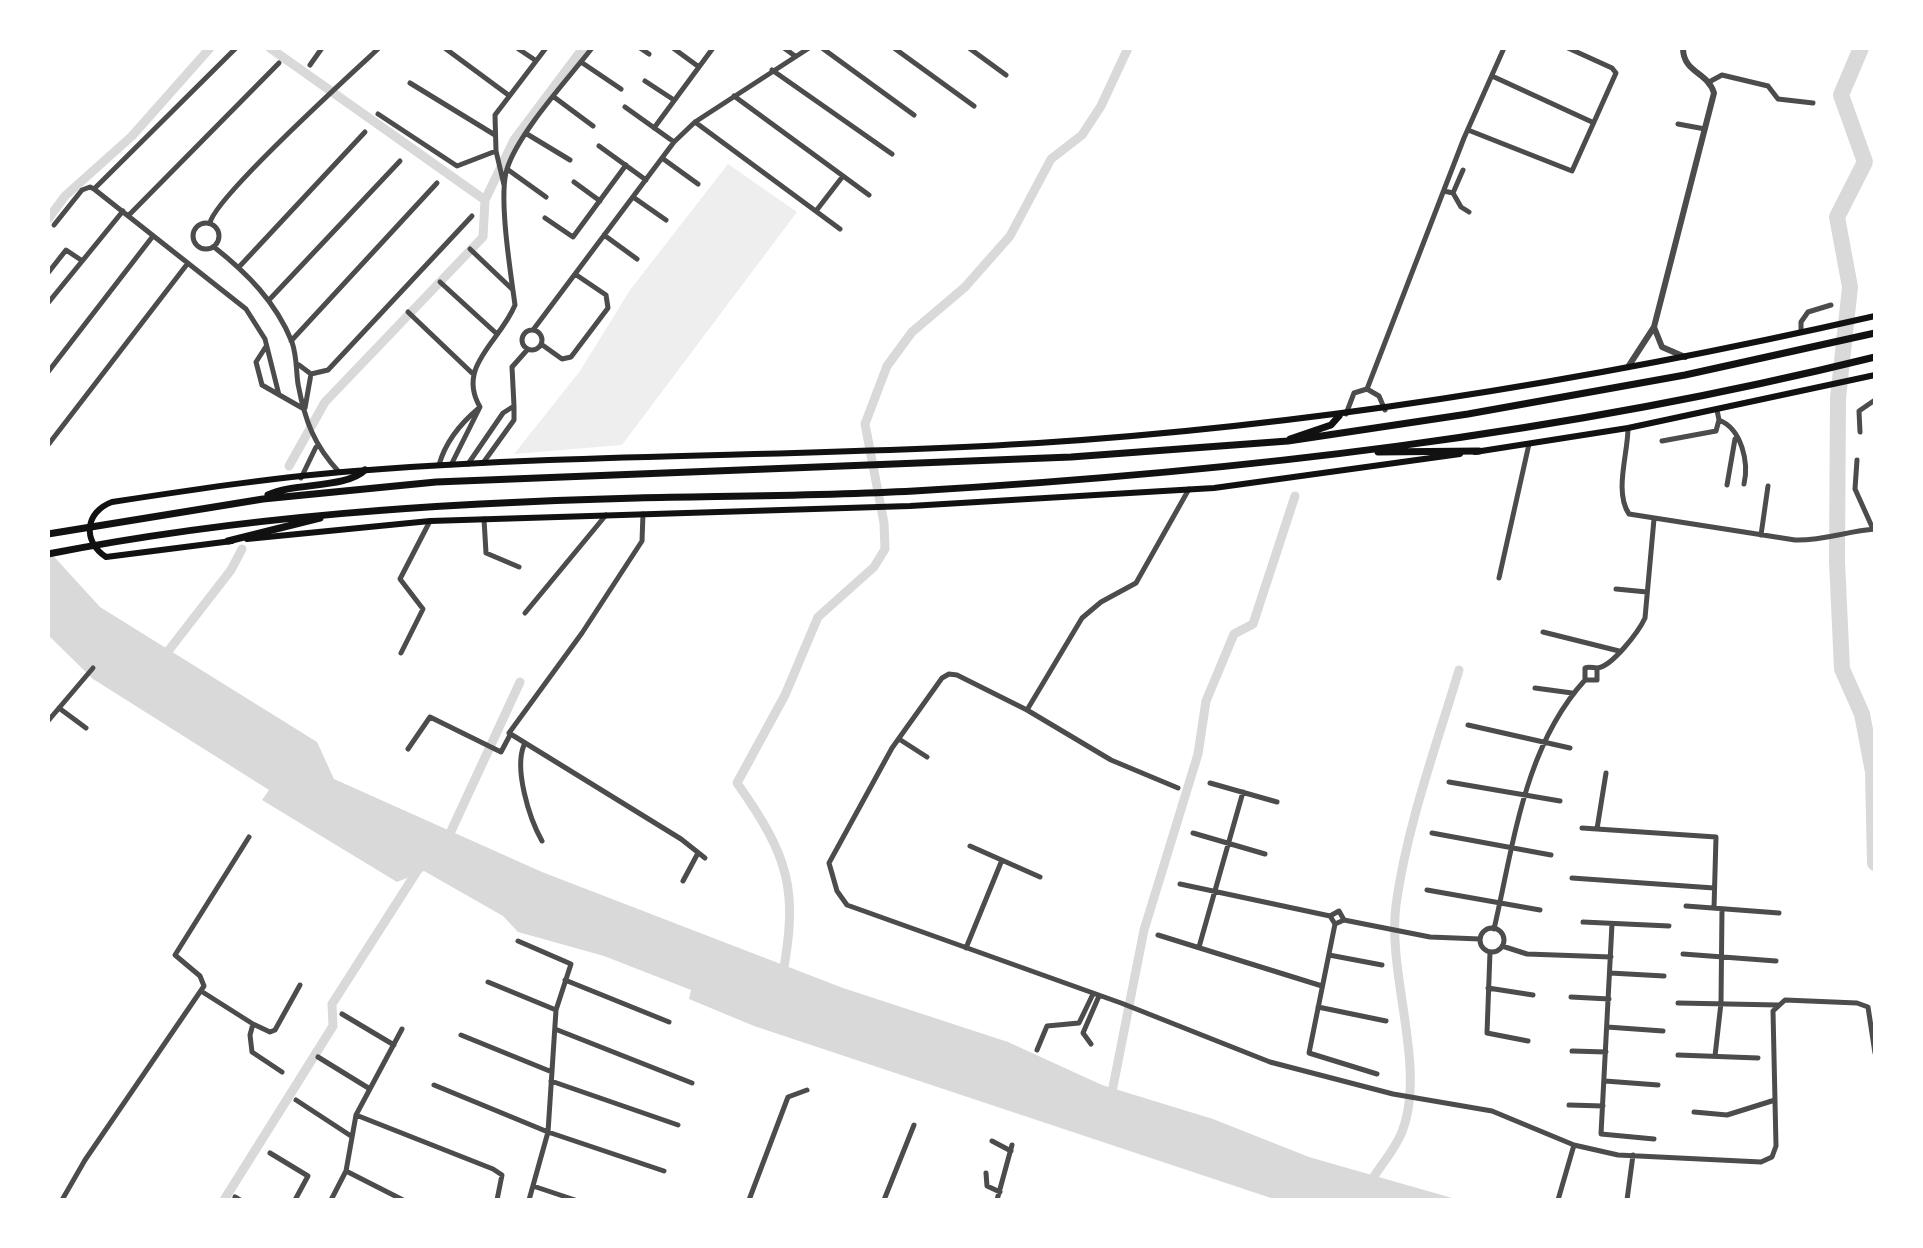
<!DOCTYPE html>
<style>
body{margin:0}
#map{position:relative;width:1923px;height:1248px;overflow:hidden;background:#fff;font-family:Cabin,sans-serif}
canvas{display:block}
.frame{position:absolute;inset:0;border:50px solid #fff;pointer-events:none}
</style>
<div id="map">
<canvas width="1923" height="1248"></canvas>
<div class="frame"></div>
</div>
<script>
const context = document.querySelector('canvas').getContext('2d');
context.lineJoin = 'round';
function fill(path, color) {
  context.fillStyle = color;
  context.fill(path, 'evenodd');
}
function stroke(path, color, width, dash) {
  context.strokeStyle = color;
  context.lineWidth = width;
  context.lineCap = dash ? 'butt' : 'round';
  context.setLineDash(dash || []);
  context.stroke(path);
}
fill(new Path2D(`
 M728,164L797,212L622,445L514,454L580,371L630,290Z`), '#eee');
fill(new Path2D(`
 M48,550L100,607L317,742L334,779L542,872L843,988L1008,1042L1102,1085L1213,1119L1309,1157L1459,1200H1277L754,1026L689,999L691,990L604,956L518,932L503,916L424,871L397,882L262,800L269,790L93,679L48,635Z`), '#d9d9d9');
stroke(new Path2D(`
 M270,48L485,200
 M48,219L65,196L132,136L210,48
 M289,466L325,402L483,237L485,200L514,140L583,48
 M162,659L231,570L242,549
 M446,842L520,682
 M782,978C799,889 789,857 737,783L785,695L818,617L874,567L885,549L884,523L865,424L887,366L912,332L965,287L1010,236L1051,159L1082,135L1101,106L1128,48
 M1111,1097L1144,930L1198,754L1206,701L1234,634L1253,624L1295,496
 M1368,1186C1378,1168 1397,1148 1403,1129C1426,1065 1387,974 1396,905C1407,825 1436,747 1459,670
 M224,1200L333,1026L332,1004L421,865`), '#d9d9d9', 9);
stroke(new Path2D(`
 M1861,48L1841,95L1865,162L1837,217L1850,287L1838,398L1837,561L1842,669L1862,714L1873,772L1875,863`), '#d9d9d9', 16);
stroke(new Path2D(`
 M236,48L94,189L246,309L265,339L279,395
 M517,48L535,60
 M640,48L649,54
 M673,48L699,67
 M784,48L795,56
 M822,48L914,115
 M894,48L974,106
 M969,48L1006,75
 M446,49L507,94
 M581,62L621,89
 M310,65L322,48
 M772,70L892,154
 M1492,76L1592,122
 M645,81L674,100
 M1709,82L1722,75L1768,86L1778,99L1813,103
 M410,83L495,135
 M734,96L869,195
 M554,97L593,126
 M625,107L674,142
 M378,114L457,166L496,151
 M695,122L840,229
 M1678,124L1705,129
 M654,128L713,48
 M1468,130L1572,171L1616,73L1612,68L1568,48
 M527,134L570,160
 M599,146L646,180
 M662,158L698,184
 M507,169L546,197
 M574,182L600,201
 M504,185L496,151L495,115L546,48
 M1444,191L1453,193L1461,207L1469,212
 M1453,193L1463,170
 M633,197L666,220
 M816,211L843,176
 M128,216L279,63
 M545,218L573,237L626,165
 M193 236a13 13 0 1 1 26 0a13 13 0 1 1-26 0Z
 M210,223C214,198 352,73 379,48
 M54,225L82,190L90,187L94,189
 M604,235L637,259
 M214,247C247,273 276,302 292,342C297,357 296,370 298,384C305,421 314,445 339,472
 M470,249L512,289
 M239,267L365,132
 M48,273L66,250L81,260
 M440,282L497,334
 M269,300L400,161
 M48,303L123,211
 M408,312L472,373
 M533,330L674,142L695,122L809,48
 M522 340a10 10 0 1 1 20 0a10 10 0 1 1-20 0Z
 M1801,332V322L1808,312L1831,305
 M291,341L437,183
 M541,344L562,359L571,357L608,308L606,295L575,274
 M265,348L256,362L262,385L304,409
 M299,365L311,374L328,370L472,216
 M48,372L153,236
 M1367,389L1464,138L1504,48
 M514,406L512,367L528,349
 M305,408L311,374
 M1346,414L1354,393L1367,389L1379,396L1385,410
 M1719,420C1742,429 1749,463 1744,484
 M1628,428C1628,454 1614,492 1629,514L1795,540C1823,541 1847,531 1875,529
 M1860,432L1859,411L1875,400
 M1662,441L1716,431L1719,420L1717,410
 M48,445L188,263
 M1857,460L1855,489L1873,529
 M468,464L503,413L514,406V420L483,463
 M439,465C445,443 461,423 479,408
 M451,465L480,407C456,366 500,342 515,305C511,275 498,196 507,169C518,133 568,79 592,48
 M301,478L316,447
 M1727,485L1735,439
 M1189,489L1136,583L1101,602L1082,618L1027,710L957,675L949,674L942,678L892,748L829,863L837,891L847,905L1121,1003L1270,1062L1393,1094L1492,1111L1574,1145L1618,1155L1761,1162L1772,1157L1776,1146L1773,1011L1785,1000L1857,1003L1868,1007L1875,1053
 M643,514L642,541L582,633L509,733L681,839L705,858
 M484,519L486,553L519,567
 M1761,535L1768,486
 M1499,578L1529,444
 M1616,589L1647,592
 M525,613L606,515
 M1543,632L1619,651
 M401,653L423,609L400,579L430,521
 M1597,668V680H1585V668C1589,666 1593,668 1597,668C1612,667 1639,631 1645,618L1654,519
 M1535,688L1572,693
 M59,708L86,728
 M1027,710L1111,760L1178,788
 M48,721L93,668
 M1468,725L1570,748
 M899,739L927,757
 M524,745C514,769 529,818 542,841
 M408,749L430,717L501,752L510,735
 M1449,782L1560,801
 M1210,783L1277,802
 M1582,828L1716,837L1714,908
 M1597,829L1606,773
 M1193,833L1265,854
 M1432,833L1551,855
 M970,846L1040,877
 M1572,878L1714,888
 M683,881L698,853
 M1180,884L1330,916L1339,911L1344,920L1335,924L1330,916
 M1427,890L1540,910
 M1686,906L1779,913
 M1344,920L1430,937L1480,939
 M1583,922L1669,926
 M1335,924L1309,1053L1377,1074
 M1612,924L1601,1134L1654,1139
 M1480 940a12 12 0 1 1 24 0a12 12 0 1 1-24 0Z
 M1494,929C1514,843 1524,747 1585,680
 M1158,935L1322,986
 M518,941L571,964L556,1010L548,1132L529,1200
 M1502,946L1527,954L1611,957
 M1199,947L1243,792
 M966,948L1002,860
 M1490,952L1487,1033L1528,1041
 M1683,954L1776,961
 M1329,955L1382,965
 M1610,973L1664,976
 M565,980L669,1022
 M488,982L556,1010
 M1488,988L1533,995
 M201,991L253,1024L250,1035L252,1052L282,1072
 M1571,997L1609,999
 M1678,1003L1778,1005
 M1318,1007L1386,1021
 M342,1014L394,1045
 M253,1024L270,1032L275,1030L300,985
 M1607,1027L1663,1031
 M555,1029L692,1083
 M461,1035L552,1072
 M1091,1044L1083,1033L1099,996
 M1037,1050L1047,1026L1079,1023L1093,994
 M1572,1051L1606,1052
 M1678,1055L1758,1058
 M1715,1056L1721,1003L1722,909
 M318,1057L370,1089
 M551,1081L678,1125
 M1605,1081L1658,1085
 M434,1085L548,1132L664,1171
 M296,1100L351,1136
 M1569,1105L1603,1106
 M1694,1112L1727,1115L1775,1100
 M356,1115L493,1169L502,1175L497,1200
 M992,1141L1011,1151
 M270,1153L308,1176L295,1200
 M346,1171L403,1200
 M986,1173L987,1186L1000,1192
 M533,1186L575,1200
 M235,1197L240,1200
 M62,1200L85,1160L204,986L200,976L175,955L249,837
 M331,1200L346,1171L356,1115L402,1029
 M749,1200L788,1097L807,1090
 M884,1200L914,1125
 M997,1200L1012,1145
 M1558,1200L1574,1145
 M1627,1200L1633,1155`), '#4c4c4c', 5);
stroke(new Path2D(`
 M1654,327L1662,347L1685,357
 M1628,367L1654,327L1714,93C1708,72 1683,73 1683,48`), '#4c4c4c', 6);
stroke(new Path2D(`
 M1475,452L1628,428L1875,375
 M247,539L430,521L910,506L1214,488L1460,454
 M232,541L106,557C82,541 85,512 112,502C197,489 283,476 369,470C592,453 815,457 1038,443C1321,425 1598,379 1875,316`), '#111', 6);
stroke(new Path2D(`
 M1290,439L1331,425L1339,416
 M1378,452L1479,451
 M268,495C295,482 345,489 365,470
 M48,534L263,499L436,482L1071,457L1288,441L1468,414L1685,375L1875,333
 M228,541L320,518
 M48,554C242,516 439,503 637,498C729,496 822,496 914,491C1237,472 1560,435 1875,357`), '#111', 7);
</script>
